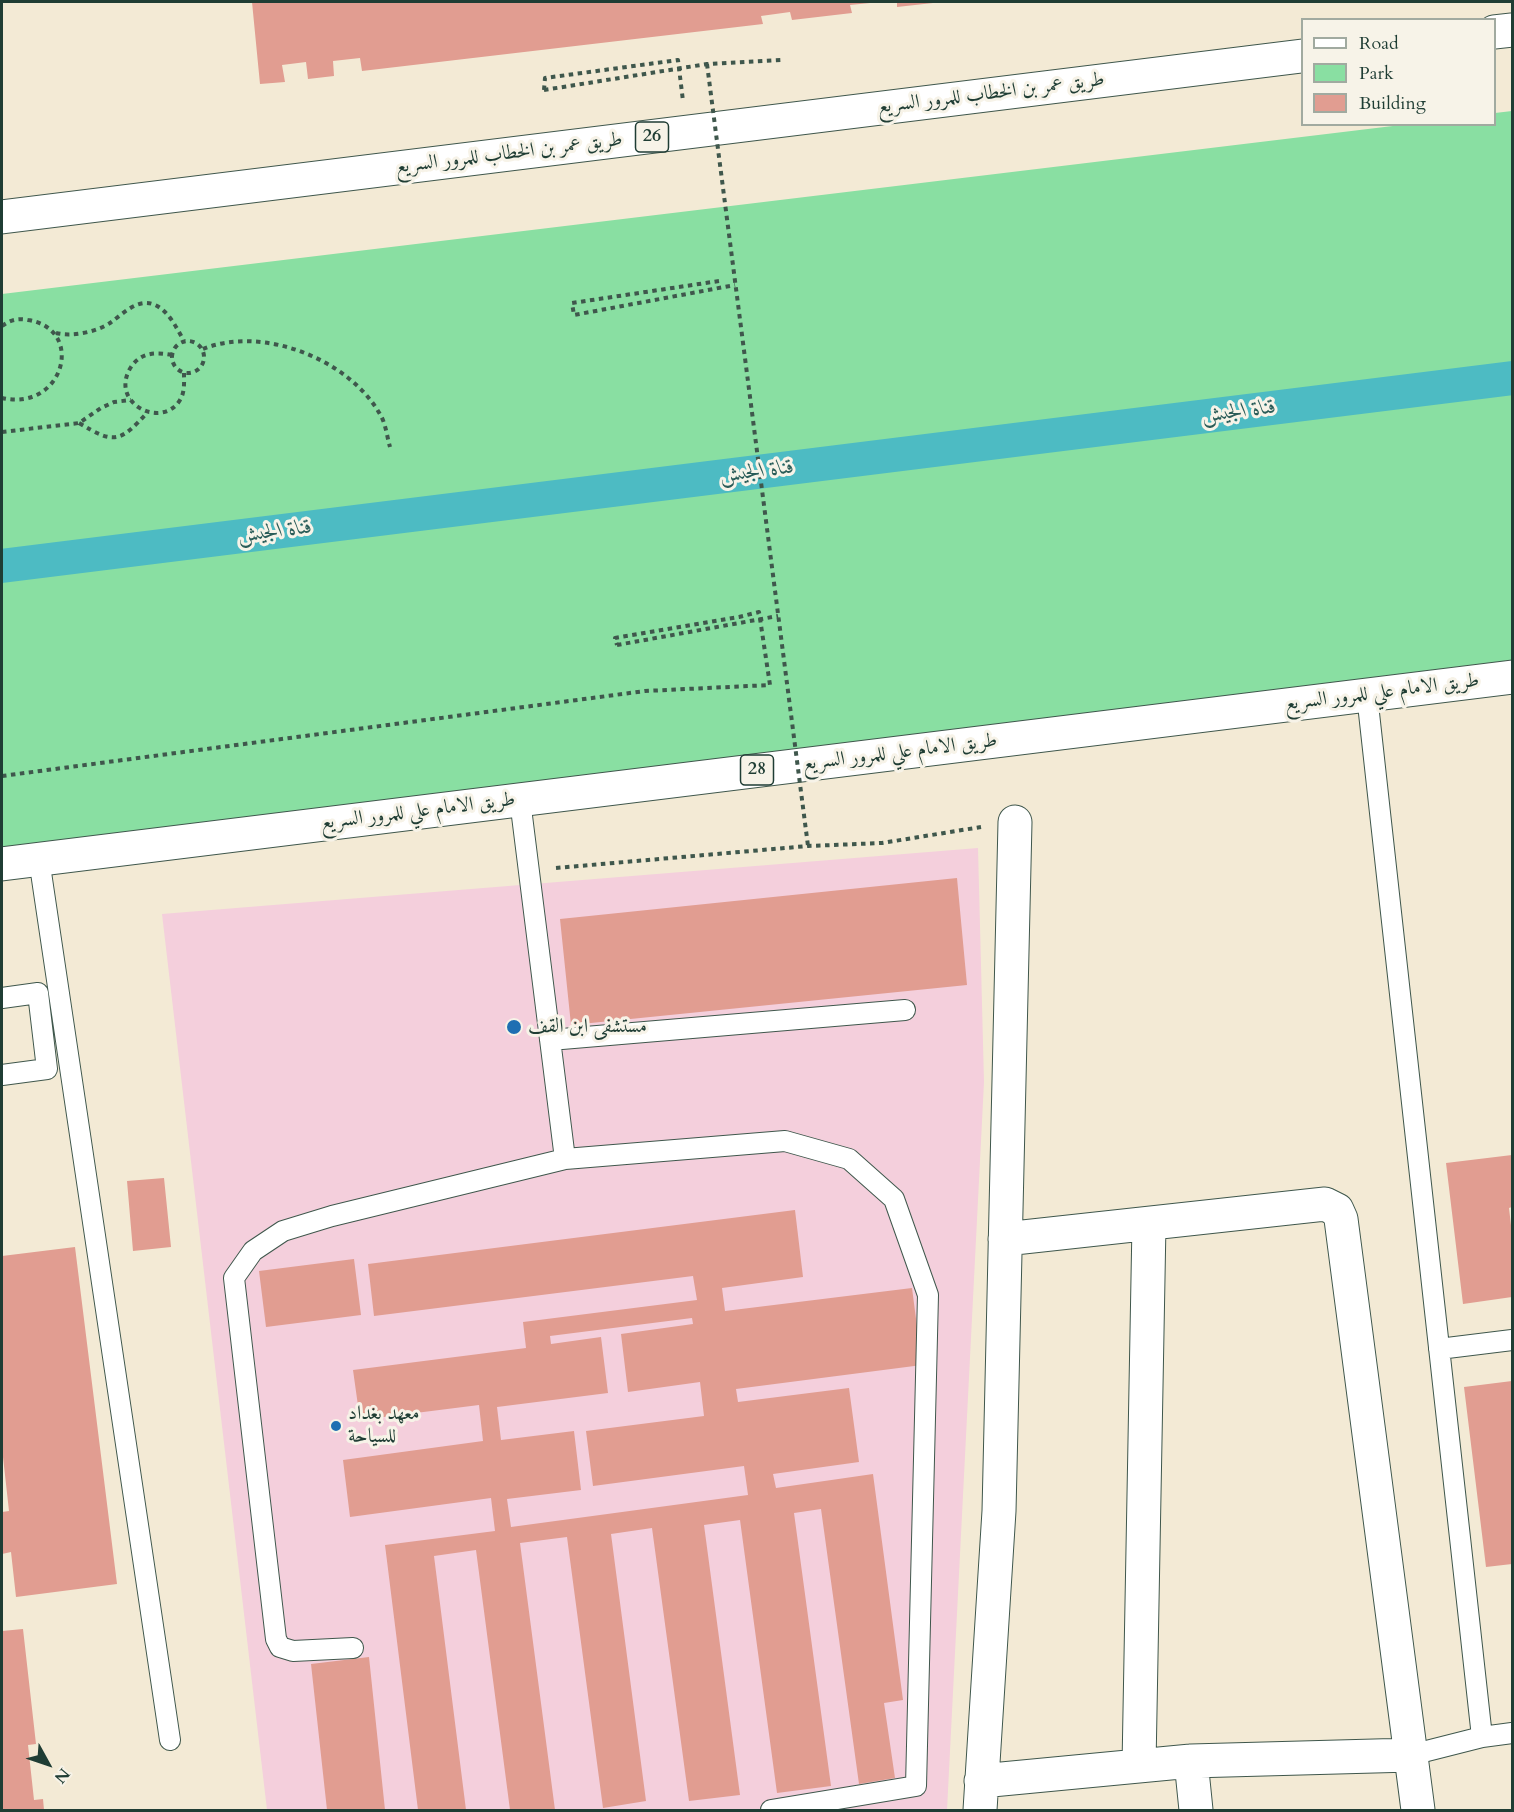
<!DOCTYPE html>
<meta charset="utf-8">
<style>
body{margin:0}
#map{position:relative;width:1514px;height:1812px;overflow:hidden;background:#f3ead5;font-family:Cardo,serif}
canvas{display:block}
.frame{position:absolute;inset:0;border:3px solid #1f3d34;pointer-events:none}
.legend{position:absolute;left:1301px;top:18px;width:195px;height:108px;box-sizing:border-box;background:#f7f3e8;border:2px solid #a1aaa0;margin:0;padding:8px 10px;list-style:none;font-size:18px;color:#1f3d34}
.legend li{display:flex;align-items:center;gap:12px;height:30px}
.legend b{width:30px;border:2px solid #a1aaa0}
.north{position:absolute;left:18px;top:1734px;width:60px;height:60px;-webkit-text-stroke:4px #f7f3e8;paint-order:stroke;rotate:130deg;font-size:16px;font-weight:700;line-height:24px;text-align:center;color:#1f3d34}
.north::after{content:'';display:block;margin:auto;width:21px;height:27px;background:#1f3d34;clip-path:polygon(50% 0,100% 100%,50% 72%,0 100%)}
</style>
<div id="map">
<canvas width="1514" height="1812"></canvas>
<div class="frame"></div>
<ul class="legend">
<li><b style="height:8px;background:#fff"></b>Road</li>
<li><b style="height:16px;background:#89dfa2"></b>Park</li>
<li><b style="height:16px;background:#e19d91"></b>Building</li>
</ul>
<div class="north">N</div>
</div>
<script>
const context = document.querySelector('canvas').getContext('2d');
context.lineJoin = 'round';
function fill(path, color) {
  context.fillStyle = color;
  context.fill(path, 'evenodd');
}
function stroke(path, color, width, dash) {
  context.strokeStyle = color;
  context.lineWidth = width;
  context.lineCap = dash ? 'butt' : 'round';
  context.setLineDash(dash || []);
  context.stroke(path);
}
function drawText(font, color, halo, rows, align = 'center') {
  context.font = font + ' Cardo,Amiri,serif';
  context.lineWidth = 6;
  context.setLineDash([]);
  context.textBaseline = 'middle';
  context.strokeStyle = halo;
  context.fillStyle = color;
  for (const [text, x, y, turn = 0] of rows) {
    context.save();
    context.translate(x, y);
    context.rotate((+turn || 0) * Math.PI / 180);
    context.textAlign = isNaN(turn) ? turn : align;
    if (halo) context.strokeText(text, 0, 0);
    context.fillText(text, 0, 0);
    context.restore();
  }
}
fill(new Path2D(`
 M978,848L984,1082L947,1810H267L162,914Z`), '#f4cfdc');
fill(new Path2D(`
 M1512,111V660L2,848V294L1401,125L1494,124L1495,113Z`), '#89dfa2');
stroke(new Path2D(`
 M2,566L1512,378`), '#4dbbc3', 34);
fill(new Path2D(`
 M252,2H870V3L850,5L852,13L792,20L790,12L761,16L763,24L362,71L360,58L333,61L334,76L308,79L306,62L282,65L285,82L260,84Z
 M897,2H933V3L897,7Z
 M957,878L967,985L571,1025L560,919Z
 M1512,1155V1207L1509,1208L1512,1234V1297L1463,1304L1446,1163Z
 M164,1178L171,1247L133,1251L127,1181Z
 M795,1210L803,1277L722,1288L725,1311L912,1288L922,1365L736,1389L738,1402L849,1388L859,1462L773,1474L776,1488L873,1474L903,1700L884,1703L895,1778L859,1784L821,1509L794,1513L831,1786L777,1793L740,1520L704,1525L740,1795L689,1801L652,1528L611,1534L646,1801L603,1808L567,1537L520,1543L555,1810H510L476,1550L434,1556L466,1810H418L385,1545L495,1531L491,1498L350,1517L343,1460L483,1441L479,1405L360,1420L353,1370L526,1348L523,1322L697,1300L693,1276L374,1316L368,1264ZM692,1318L693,1324L621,1334L628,1392L700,1382L704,1416L586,1431L593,1486L744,1466L748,1495L511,1527L507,1499L581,1490L574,1431L501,1440L497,1407L608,1393L601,1337L551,1344L550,1336Z
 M75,1247L117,1584L16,1597L11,1552L2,1554V1512L9,1511L2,1448V1256Z
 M354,1259L361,1315L266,1327L259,1271Z
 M1512,1381V1564L1486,1567L1464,1387Z
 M23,1629L36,1744L28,1745L34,1800L43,1799L44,1810H2V1631Z
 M369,1657L385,1810H327L311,1664Z`), '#e19d91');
const service = new Path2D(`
 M1367,695L1482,1737L1512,1733
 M520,800L565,1159L785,1141L849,1159L894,1199L928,1295L916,1786L771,1810
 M39,859L170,1740
 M2,998L38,993L47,1069L2,1075
 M550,1040L905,1010
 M1439,1349L1512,1340
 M353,1648L293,1651L280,1647L276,1639L234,1278L253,1251L283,1231L332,1216L565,1159
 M1411,1755L1482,1737`);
const minor = new Path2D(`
 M1005,1239L1325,1204L1337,1210L1341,1219L1418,1810
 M1191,1761L1196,1810
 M1139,1765L1149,1224
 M981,1781L1191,1761L1411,1755
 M980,1810L999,1511L1015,822`);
const motorway = new Path2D(`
 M1494,32L1512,30
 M2,217L1302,56
 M2,864L1512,677`);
stroke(service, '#3f574c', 22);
stroke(minor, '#3f574c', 35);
stroke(motorway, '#3f574c', 35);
stroke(new Path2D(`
 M544,90L545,78L678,60L683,101
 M719,281L572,303L574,315L735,285
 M2,326C10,320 18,318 28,320C86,329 64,412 2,398
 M56,333C72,337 96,332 110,323C123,314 138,297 155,305C169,311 177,329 184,341
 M172 357a16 16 0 1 1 32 0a16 16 0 1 1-32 0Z
 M203,349C262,325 350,359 381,416C386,425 387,437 390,447
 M172,355C156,352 141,352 131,367C108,403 162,430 180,400C185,392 184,382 184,373
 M79,423C115,445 120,442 148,412
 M2,432L79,423L101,408L114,402L131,400
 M2,776L645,691L770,685L759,612L739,617L615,638L617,645
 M556,868L808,846L882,843L981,827`), '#3f574c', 4, [4.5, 4.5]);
stroke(service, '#fff', 20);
stroke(minor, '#fff', 33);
stroke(motorway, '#fff', 33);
stroke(new Path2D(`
 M707,64L808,846
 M544,90L707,64L782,60
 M617,645L778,616`), '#3f574c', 4, [4.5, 4.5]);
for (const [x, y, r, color] of [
 [514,1027,8,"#1f6fb2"],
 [336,1426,6,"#1f6fb2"]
]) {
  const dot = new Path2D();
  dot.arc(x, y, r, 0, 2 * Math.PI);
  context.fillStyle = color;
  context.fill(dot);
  stroke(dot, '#f7f3e8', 2);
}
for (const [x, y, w] of [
 [652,137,33],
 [757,770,33]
]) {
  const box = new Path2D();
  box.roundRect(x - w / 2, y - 15, w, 30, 4.5);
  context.fillStyle = '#f7f3e8';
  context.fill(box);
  stroke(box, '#1f3d34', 1.5);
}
drawText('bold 18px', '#1f3d34', null, [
 ["26",652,137],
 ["28",757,770]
]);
drawText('20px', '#1f3d34', '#f7f3e8', [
 ["طريق عمر بن الخطاب للمرور السريع",991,94,-7],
 ["طريق عمر بن الخطاب للمرور السريع",509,154,-7],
 ["طريق الامام علي للمرور السريع",1382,693,-7],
 ["طريق الامام علي للمرور السريع",900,753,-7],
 ["طريق الامام علي للمرور السريع",418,812,-7]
]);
drawText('20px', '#1f3d34', '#f7f3e8', [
 ["مستشفى ابن القف",528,1027],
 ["معهد بغداد",348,1414],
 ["للسياحة",348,1437]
], 'left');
drawText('italic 21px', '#2a5c58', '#f7f3e8', [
 ["قناة الجيش",1239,412,-7],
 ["قناة الجيش",757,472,-7],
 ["قناة الجيش",275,532,-7]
]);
</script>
